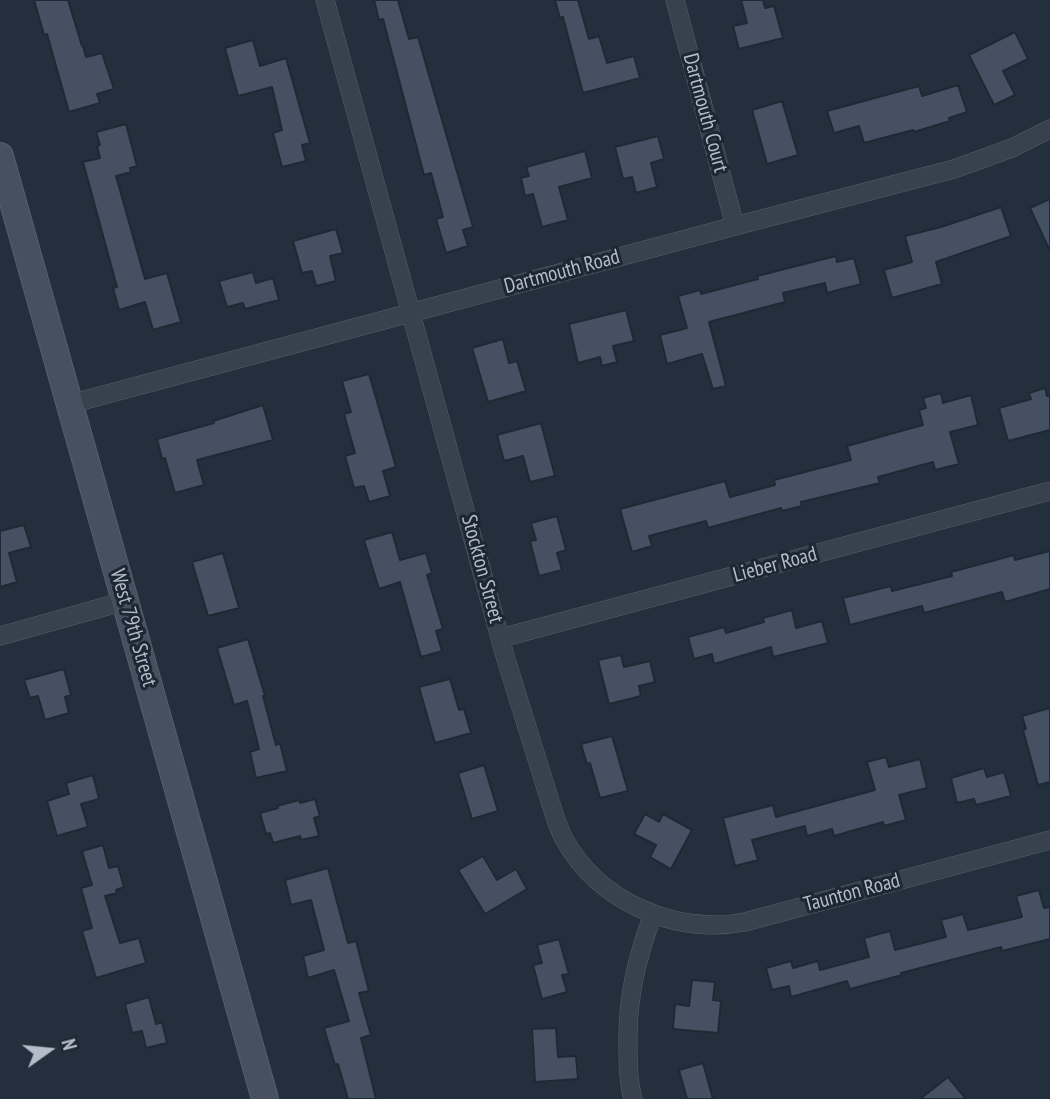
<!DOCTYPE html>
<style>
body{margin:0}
#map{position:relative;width:1050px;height:1099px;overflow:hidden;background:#242f3e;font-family:"PT Sans Narrow",sans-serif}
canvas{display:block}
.north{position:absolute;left:14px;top:1015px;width:70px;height:70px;-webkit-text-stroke:5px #1d2633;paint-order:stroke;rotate:75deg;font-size:19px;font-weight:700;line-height:28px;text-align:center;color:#b4bcc9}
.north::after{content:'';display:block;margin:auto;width:24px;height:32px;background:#b4bcc9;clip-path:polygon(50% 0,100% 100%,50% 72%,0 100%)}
</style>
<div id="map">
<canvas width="1050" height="1099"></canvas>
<div class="north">N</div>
</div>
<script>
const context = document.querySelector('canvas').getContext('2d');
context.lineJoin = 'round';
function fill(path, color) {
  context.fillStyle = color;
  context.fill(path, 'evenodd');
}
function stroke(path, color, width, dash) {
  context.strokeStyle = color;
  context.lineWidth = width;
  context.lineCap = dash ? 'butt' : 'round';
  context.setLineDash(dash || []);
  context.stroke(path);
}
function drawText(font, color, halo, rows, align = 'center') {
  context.font = font + ' "PT Sans Narrow",sans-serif';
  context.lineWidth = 6;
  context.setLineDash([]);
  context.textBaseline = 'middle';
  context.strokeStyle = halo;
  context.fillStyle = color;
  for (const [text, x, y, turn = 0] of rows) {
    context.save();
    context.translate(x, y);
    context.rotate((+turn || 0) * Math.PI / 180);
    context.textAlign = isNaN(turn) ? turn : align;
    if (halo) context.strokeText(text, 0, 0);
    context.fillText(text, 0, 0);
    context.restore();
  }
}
const building = new Path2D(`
 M34,0H68L82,46H83L86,57L102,53L114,89L97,94L100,103L69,112L47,34L44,35Z
 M374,0H398L409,39L418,37L473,227L463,230L468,246L446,253L436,219L443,217L431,173L424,175L383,19L379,20Z
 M555,0H578L589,39L599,36L607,63L634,56L640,78L583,93L563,17L560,18Z
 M741,0H763L765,8L774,6L783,38L739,49L733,26L747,23Z
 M1015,32L1028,59L1003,71L1015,95L994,105L969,55Z
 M253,40L260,66L286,58L310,143L302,145L306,161L282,167L273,133L282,130L272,87L238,96L225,48Z
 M958,85L967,112L949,118L950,121L914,132L913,130L864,143L859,126L834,133L827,111L919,86L922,96Z
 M782,101L798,155L767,164L752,110Z
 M126,124L137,166L130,168L131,172L116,176L145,279L167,273L181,322L153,330L145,302L119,310L113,288L117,287L83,162L100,158L97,146L100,145L96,132Z
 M658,136L664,159L651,163L657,187L636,193L632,177L623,179L615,147Z
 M585,151L592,178L559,187L568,220L542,227L533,194L525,196L521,178L529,176L526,167Z
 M1050,199V251L1030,208Z
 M1001,207L1011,236L936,262L942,284L892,298L884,270L912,262L905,236L941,227Z
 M336,229L343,253L330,256L336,281L316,286L312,271L302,273L293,241Z
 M836,256L837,262L854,258L861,284L827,293L825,283L783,293L785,302L709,322L726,386L713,389L702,354L667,364L660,335L687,328L678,296L700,290L701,294L758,279L757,276Z
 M253,272L256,283L273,278L279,300L245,309L243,303L227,307L219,281Z
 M626,310L634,341L613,346L617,362L602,366L600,357L578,363L569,324Z
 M503,339L509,363L517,361L526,391L488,402L472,348Z
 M369,374L396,467L383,471L390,496L369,502L364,486L354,488L345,456L355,453L344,414L351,412L342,381Z
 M1045,388L1047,396L1050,395V430L1008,441L999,408L1031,399L1029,393Z
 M941,393L943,403L971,395L978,425L950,432L959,464L935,470L933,462L878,477L880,483L801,502L802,506L782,511L781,508L708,528L706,521L649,536L652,546L632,552L620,509L725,481L730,497L775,485L774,480L851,460L847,446L923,425L919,410L926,408L923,398Z
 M263,405L273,440L197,460L204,485L175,493L165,458L162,459L157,439L214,423L213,421Z
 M541,423L555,476L530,482L523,456L504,461L497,435Z
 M557,516L566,550L557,553L562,570L539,576L530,541L536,540L531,523Z
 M24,525L31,547L9,553L17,582L0,587V531Z
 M392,532L400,560L426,553L432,573L427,575L443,629L436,631L442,651L421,657L400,582L379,589L364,540Z
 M1050,551V589L1005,602L1002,592L924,613L922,606L850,625L843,598L891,586L892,591L952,576L951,572L1014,555L1015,560Z
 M223,553L239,608L208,616L192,562Z
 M792,610L796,628L822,621L828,643L773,657L771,647L714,664L712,654L694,659L688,637L724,627L726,633L764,622L763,618Z
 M248,639L265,696H263L276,745L280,743L287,771L256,778L250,752L259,749L247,701L234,705L217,648Z
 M621,655L624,667L650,661L655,682L639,686L641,696L609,704L598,660Z
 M64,669L71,695L65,697L69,713L45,720L38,696L30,698L24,680Z
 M450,679L459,710L464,709L471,733L435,743L419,687Z
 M1050,708V782L1038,785L1023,730L1026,729L1022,716Z
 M612,736L628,791L600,798L590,763L587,764L581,744Z
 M886,757L889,767L920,759L927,788L899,795L906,820L884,826L883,822L834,836L832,829L807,836L805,826L752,840L758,860L735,866L723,818L773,805L776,817L875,790L867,762Z
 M484,765L498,811L472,819L458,773Z
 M984,768L987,777L1004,772L1011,796L976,805L974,799L957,803L951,778Z
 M93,775L99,799L81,804L88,827L57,836L47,801L69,794L66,783Z
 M315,799L320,816L314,818L319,836L301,840L300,836L273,843L270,833L266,834L260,813L278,808L277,806L299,800L300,803Z
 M645,814L659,822L663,814L692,830L671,869L650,857L656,845L634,834Z
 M103,845L109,868L118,866L124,887L116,890L117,893L105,896L120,943L139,938L146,963L96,978L82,931L92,928L81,888L92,885L82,851Z
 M483,856L497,880L516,869L527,889L485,914L458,870Z
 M328,868L348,943L356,941L369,991L359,993L371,1035L361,1038L376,1099H348L338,1064L335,1065L324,1028L349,1021L334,970L308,978L303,956L324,950L311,900L291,905L285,880Z
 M1039,890L1044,908L1050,907V939L1002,951L1001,947L901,973L902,975L850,989L847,981L791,997L789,986L772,990L766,968L791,961L793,968L818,961L820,970L869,957L864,938L890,931L895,950L946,937L941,920L963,914L968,930L1022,917L1016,896Z
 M559,939L569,974L562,975L567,992L542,999L533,965L542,963L537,945Z
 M692,980L715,982L713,1000L721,1001L718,1033L673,1029L675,1004L689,1006Z
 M149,997L156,1024L162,1022L167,1043L146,1048L142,1031L132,1033L125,1004Z
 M556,1028L558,1057L576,1056L578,1079L535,1082L532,1029Z
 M703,1063L713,1099H687L679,1070Z
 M948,1077L966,1099H920Z`);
fill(building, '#455162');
stroke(building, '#1f2835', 2);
const minor = new Path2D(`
 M325,0L505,656L554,814C557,822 560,831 564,839C599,902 675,935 745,922L1050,840
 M675,0L735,226
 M70,404L735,226L954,169L1012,148L1050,129
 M0,636L125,601
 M501,638L1050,491
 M633,1099C628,1081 628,1062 628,1044C627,997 637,958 653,914`);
const secondary = new Path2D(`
 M0,156L265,1099`);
stroke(minor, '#565f6c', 19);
stroke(secondary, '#565f6c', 28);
stroke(minor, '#38414e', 18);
stroke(secondary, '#465061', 26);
drawText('21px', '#b4bcc9', '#1d2633', [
 ["Dartmouth Court",705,113,75],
 ["Dartmouth Road",562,272,-15],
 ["Lieber Road",775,565,-15],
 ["Stockton Street",482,569,75],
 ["West 79th Street",133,628,74],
 ["Taunton Road",852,893,-15]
]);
</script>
